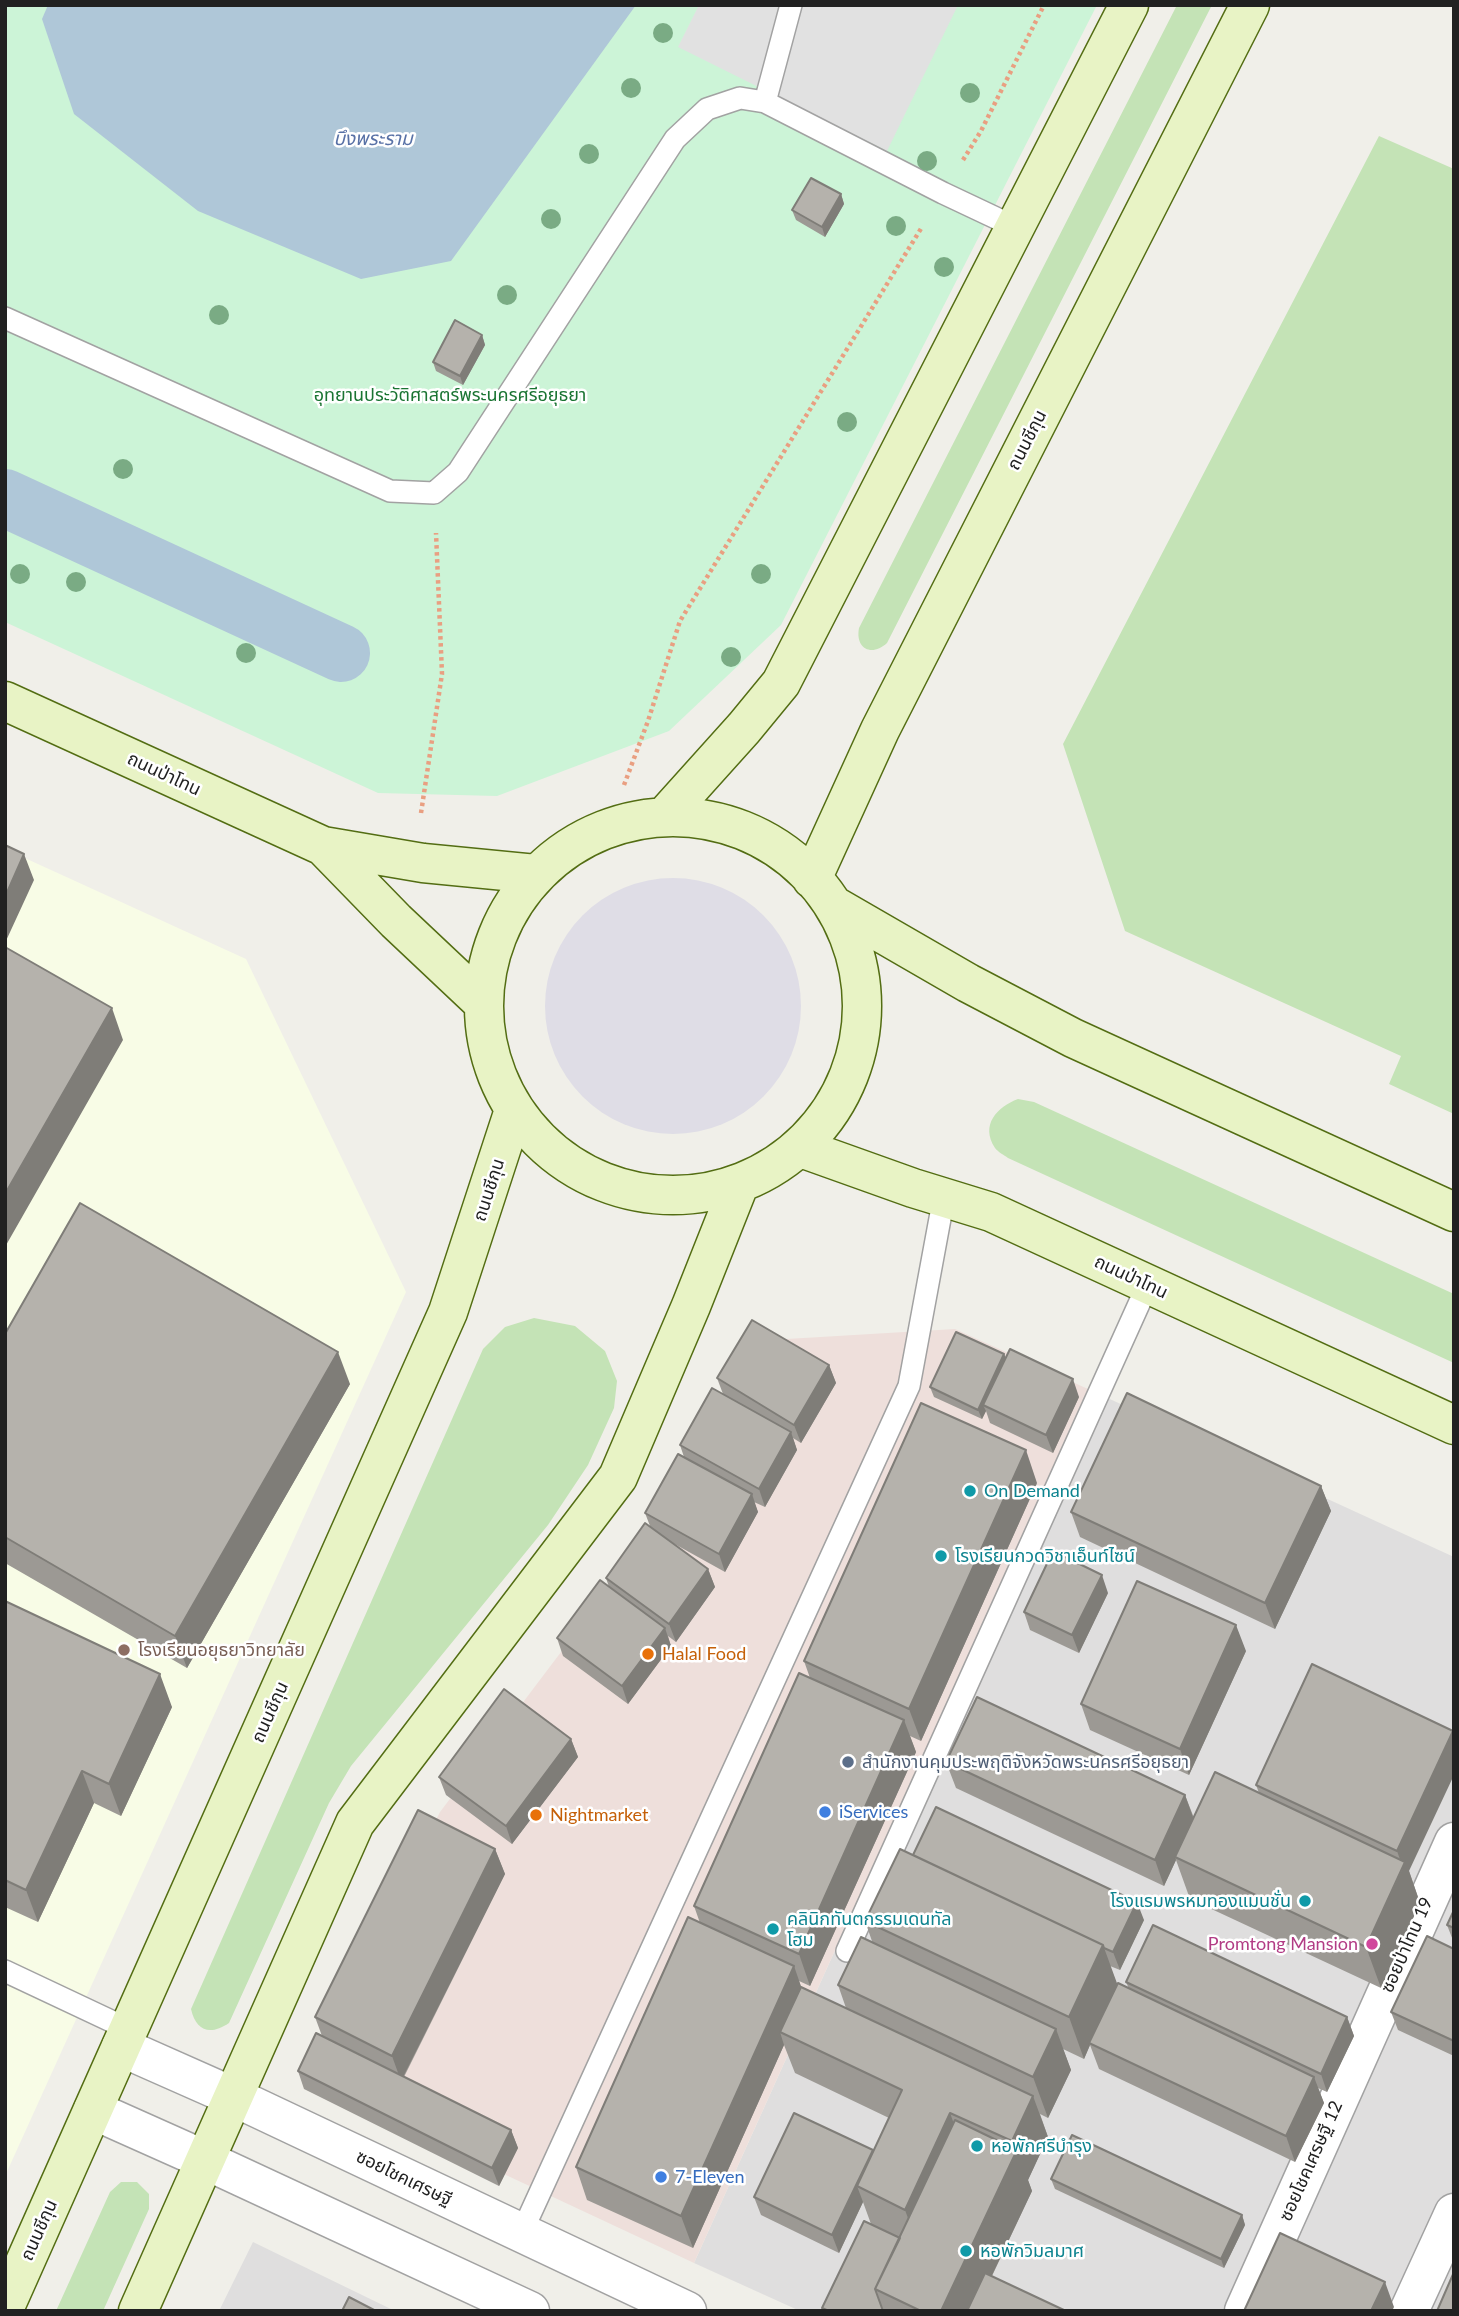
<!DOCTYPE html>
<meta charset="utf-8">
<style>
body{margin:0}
#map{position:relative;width:1459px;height:2316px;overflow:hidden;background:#f0efe9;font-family:Lato,sans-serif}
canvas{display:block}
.frame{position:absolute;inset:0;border:7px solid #212121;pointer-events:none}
</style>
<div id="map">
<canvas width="1459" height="2316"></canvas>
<div class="frame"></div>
</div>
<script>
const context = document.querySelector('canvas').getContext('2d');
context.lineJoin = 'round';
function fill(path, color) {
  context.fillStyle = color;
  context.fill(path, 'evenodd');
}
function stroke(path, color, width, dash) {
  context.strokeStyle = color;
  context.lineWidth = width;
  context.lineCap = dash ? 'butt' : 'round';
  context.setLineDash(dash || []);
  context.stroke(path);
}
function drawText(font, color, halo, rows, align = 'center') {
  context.font = font + ' Lato,"Noto Sans Thai",sans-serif';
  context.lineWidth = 5;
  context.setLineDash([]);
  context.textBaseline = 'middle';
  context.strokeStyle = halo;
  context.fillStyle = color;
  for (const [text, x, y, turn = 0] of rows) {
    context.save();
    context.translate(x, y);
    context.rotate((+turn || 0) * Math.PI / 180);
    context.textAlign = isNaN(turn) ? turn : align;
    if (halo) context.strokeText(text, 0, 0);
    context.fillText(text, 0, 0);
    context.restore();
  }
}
fill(new Path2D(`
 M1088,1389L1454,1557V2311H800L694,2263Z
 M253,2242L395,2311H219Z`), '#dfdede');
fill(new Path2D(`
 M955,1329L1088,1389L694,2263L305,2081L440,1812L645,1541L753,1341Z`), '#eedfdb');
fill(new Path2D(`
 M5,849L246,959L406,1292L5,2176Z`), '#f8fce6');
fill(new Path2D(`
 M1177,5H1212L887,643C872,657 855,649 859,628Z
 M1379,136L1454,169V1114L1389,1084L1401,1056L1125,931L1063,744Z
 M1018,1099L1034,1102L1454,1294V1363L1008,1158C1004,1155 998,1152 995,1148C980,1125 997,1107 1018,1099Z
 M534,1318L575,1326L605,1351L617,1381L614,1408L588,1465L548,1525L351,1766L329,1803L229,2023C210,2036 196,2031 191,2009L483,1349L505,1327Z
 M121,2182H137L149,2194V2209L103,2311H56L110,2192Z`), '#c4e3b6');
fill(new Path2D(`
 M5,5H1097L781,625L669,731L497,796L378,793L5,622Z`), '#ccf4d7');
fill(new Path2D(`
 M699,5H958L887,151L678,47Z`), '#e1e1e1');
fill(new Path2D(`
 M545 1006a128 128 0 1 1 256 0a128 128 0 1 1-256 0Z`), '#dfdde6');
fill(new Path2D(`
 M48,5H636L451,261L361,279L198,211L74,114L42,19Z`), '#afc7d8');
stroke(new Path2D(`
 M5,498L341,653`), '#afc7d8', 58);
const lane = new Path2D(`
 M765,102L791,5
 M5,318L390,491L434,493L458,472L675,139L707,109L740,98L765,102L943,193L1015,227
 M847,1951L1148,1284
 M5,1971L128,2029
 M521,2234L909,1386L944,1197`);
const street = new Path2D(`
 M121,2047L234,2097L687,2311
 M93,2110L205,2160L530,2311
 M1244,2311L1454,1842
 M1409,2311L1454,2213`);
const secondary = new Path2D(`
 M5,701L323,846L423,863L536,874
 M484 1006a189 189 0 1 1 378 0a189 189 0 1 1-378 0Z
 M664,817L744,728L781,683L1129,5
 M323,846L396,921L483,1003
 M812,879L880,730L1250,5
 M833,905L968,983L1073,1038L1454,1212
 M801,1148L913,1188L991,1212L1454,1425
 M5,2307L448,1312L514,1110
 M138,2311L355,1823L618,1477L691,1306L739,1185`);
stroke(lane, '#a2a2a2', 24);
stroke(street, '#a2a2a2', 41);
stroke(secondary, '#536d13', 41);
stroke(new Path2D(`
 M963,160L981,131L1044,5
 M624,785L648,721L680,621L922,227
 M421,813L442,674L436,533
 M607,828L613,813`), '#e99f81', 4.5, [3.5, 3.5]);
stroke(lane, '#fff', 21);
stroke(street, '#fff', 38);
stroke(secondary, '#e8f3c5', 38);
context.fillStyle = '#7aab84';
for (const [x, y] of [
 [663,33],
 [631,88],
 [970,93],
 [589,154],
 [927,161],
 [551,219],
 [896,226],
 [944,267],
 [507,295],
 [219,315],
 [847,422],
 [123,469],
 [20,574],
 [761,574],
 [76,582],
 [246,653],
 [731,657]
]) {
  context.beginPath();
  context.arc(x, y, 10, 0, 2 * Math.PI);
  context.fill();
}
fill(new Path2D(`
 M841,194L844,204L825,237L796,220L792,210Z
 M482,335L485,345L463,385L436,371L433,362Z
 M5,1334L350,1384L187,1668L5,1563Z
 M1004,1354L1006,1358L1079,1397L1053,1453L990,1423L986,1411L982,1419L934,1397L930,1387Z
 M829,1365L836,1383L801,1443L793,1438L797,1450L765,1507L754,1502L758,1512L725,1572L671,1542L708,1569L715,1587L676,1642L668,1636L671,1646L628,1704L563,1656L557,1638L609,1587L606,1578L650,1526L645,1513L684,1457L680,1445L723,1394L717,1378Z
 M1037,1483L921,1741L910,1736L916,1752L810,1986L799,1981L801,1987L846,2008L838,1985L873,1944L865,1921L913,1855L1144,1920L1120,1970L1110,1966L1117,1985L1129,1989L1126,1982L1347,2017L1354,2036L1327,2092L1318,2088L1324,2103L1295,2162L1099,2069L1090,2045L1084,2059L1063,2049L1071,2070L1048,2118L1040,2114L1048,2137L1028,2180L1032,2191L992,2276L1066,2311H823L822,2308L871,2224L863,2202L839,2253L761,2215L754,2197L873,2152L889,2118L795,2073L784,2045L693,2248L587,2200L576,2167L700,1923L694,1906L810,1678L804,1661Z
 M1321,1486L1331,1511L1275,1629L1080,1537L1071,1512Z
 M1108,1593L1079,1653L1030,1630L1024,1612Z
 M5,1601L172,1707L121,1816L94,1803L38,1922L5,1907Z
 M1246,1651L1189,1775L1090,1730L1081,1704Z
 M1312,1664L1409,1871L1420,1903L1381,1988L1190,1899L1176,1860L1164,1886L956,1788L946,1762L1185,1795L1194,1818L1259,1793L1256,1785Z
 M571,1739L578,1757L512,1844L446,1795L439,1777Z
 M495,1849L505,1874L404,2077L511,2130L518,2148L499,2186L304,2089L298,2071L322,2036L315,2017Z
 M1454,1910V1943L1447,1925Z
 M1454,1949V2056L1398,2030L1391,2012Z
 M1051,2179L1242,2215L1245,2225L1224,2268L1055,2189Z`), '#9c9994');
fill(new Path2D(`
 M841,194L844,204L825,237L822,227Z
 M482,335L485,345L463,385L460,376Z
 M24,854L34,880L5,943V897Z
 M112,1008L123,1040L5,1247V1194Z
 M338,1352L350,1384L187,1668L175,1636Z
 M1004,1354L1008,1364L983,1405L986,1411L982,1419L978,1410Z
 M829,1365L836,1383L801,1443L794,1425Z
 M1073,1379L1079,1397L1053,1453L1046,1435Z
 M791,1432L797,1450L765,1507L759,1489Z
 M1026,1450L1037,1483L921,1741L909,1709Z
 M1321,1486L1331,1511L1275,1629L1265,1603Z
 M752,1494L758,1512L725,1572L719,1554Z
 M708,1569L715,1587L676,1642L669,1624Z
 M1102,1575L1108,1593L1079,1653L1072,1635Z
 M1236,1625L1246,1651L1189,1775L1180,1749Z
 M665,1628L671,1646L628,1704L622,1686Z
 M160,1674L172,1707L121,1816L109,1784Z
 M904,1720L916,1752L810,1986L799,1954Z
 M1453,1731L1454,1775L1409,1871L1420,1903L1381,1988L1366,1947L1403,1868L1397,1851Z
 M571,1739L578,1757L512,1844L506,1826Z
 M82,1771L94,1803L38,1922L26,1890Z
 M1185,1795L1194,1820L1175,1857L1176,1860L1164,1886L1155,1860Z
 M495,1849L505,1874L401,2081L392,2056Z
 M1137,1902L1144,1920L1120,1970L1113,1952Z
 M1103,1945L1118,1986L1089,2043L1090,2045L1084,2059L1069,2017Z
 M794,1966L805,1998L780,2032L784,2045L693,2248L681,2216Z
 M1347,2017L1354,2036L1327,2092L1321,2074Z
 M1056,2029L1071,2070L1048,2118L1033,2077Z
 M1314,2077L1324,2103L1295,2162L1286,2136Z
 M1033,2096L1048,2137L1028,2180L1032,2191L975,2311H941L1016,2153L1012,2141Z
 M950,2113L965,2154L920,2251L905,2210Z
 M511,2130L518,2148L499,2186L492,2168Z
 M873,2150L879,2168L857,2186L863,2202L839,2253L832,2235Z
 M1242,2215L1245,2225L1224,2268L1221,2259Z
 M1385,2282L1394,2307L1392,2311H1371Z`), '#7f7d78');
const building = new Path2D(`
 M811,178L841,194L822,227L792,210Z
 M455,320L482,335L460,376L433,362Z
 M5,845L24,854L5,897Z
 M5,947L112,1008L5,1194Z
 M80,1203L338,1352L175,1636L5,1537V1334Z
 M752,1320L829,1365L794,1425L717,1378Z
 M956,1332L1004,1354L978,1410L930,1387Z
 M1010,1349L1073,1379L1046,1435L983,1405Z
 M712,1388L791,1432L759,1489L680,1445Z
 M1127,1393L1321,1486L1265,1603L1071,1512Z
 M921,1403L1026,1450L909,1709L804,1661Z
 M678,1454L752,1494L719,1554L645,1513Z
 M645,1523L708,1569L669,1624L606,1578Z
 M1053,1551L1102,1575L1072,1635L1024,1612Z
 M600,1580L665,1628L622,1686L557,1638Z
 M1137,1581L1236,1625L1180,1749L1081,1704Z
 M5,1601L160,1674L109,1784L82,1771L26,1890L5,1880Z
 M1312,1664L1453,1731L1397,1851L1256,1785Z
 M799,1673L904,1720L799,1954L694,1906Z
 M504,1689L571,1739L506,1826L439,1777Z
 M977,1697L1185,1795L1155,1860L946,1762Z
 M1215,1772L1405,1862L1366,1947L1175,1857Z
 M936,1807L1137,1902L1113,1952L1104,1948L1103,1945L913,1855Z
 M418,1810L495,1849L392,2056L315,2017Z
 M900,1849L1103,1945L1069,2017L865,1921Z
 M1454,1910V1928L1447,1925Z
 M688,1917L794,1966L681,2216L576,2167Z
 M1153,1925L1347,2017L1321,2074L1126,1982Z
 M1427,1936L1454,1949V2041L1391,2012Z
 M861,1937L1056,2029L1033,2077L838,1985Z
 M1118,1983L1314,2077L1286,2136L1089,2043Z
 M801,1987L1033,2096L1012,2141L950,2113L905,2210L857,2186L902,2090L780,2032Z
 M316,2033L511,2130L492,2168L298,2071Z
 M794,2113L873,2150L832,2235L754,2197Z
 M955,2120L1017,2150L941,2311H921L875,2289Z
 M1072,2135L1242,2215L1221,2259L1051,2179Z
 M864,2221L900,2238L875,2289L883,2311H829L822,2308Z
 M1280,2233L1385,2282L1371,2311H1244Z
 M1454,2272V2311H1437Z
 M985,2273L1066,2311H967Z
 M349,2297L376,2311H342Z`);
fill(building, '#b5b2ac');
stroke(building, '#7f7d78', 2);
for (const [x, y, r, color] of [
 [970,1491,7,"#0f9aa8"],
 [941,1556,7,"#0f9aa8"],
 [124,1650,7,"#8d6e63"],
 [648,1654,7,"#e8710a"],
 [848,1762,7,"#5c6f8a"],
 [825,1812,7,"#3f7fe0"],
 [536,1815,7,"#e8710a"],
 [1305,1901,7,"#0f9aa8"],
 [773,1929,7,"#0f9aa8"],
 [1372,1944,7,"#d1479c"],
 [977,2146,7,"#0f9aa8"],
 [661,2177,7,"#3f7fe0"],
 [966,2251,7,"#0f9aa8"]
]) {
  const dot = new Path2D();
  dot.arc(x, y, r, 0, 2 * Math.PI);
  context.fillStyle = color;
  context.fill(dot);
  stroke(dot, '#fff', 2.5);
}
drawText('18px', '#1a7432', '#fff', [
 ["อุทยานประวัติศาสตร์พระนครศรีอยุธยา",450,395]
]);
drawText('18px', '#212121', '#fff', [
 ["ถนนชีกุน",1027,440,-63],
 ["ถนนป่าโทน",164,774,25],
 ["ถนนชีกุน",489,1190,-72],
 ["ถนนป่าโทน",1131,1277,25],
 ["ถนนชีกุน",270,1712,-66],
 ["ซอยป่าโทน 19",1407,1945,-66],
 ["ซอยโชคเศรษฐี 12",1311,2161,-66],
 ["ซอยโชคเศรษฐี",404,2178,26],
 ["ถนนชีกุน",39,2230,-66]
]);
drawText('18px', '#0d838f', '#fff', [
 ["On Demand",984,1491],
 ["โรงเรียนกวดวิชาเอ็นท์ไซน์",955,1556],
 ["โรงแรมพรหมทองแมนชั่น",1291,1901,"right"],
 ["คลินิกทันตกรรมเดนทัล",787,1919],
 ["โฮม",787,1940],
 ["หอพักศรีบำรุง",991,2146],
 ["หอพักวิมลมาศ",980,2251]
], 'left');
drawText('18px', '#785e54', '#fff', [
 ["โรงเรียนอยุธยาวิทยาลัย",138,1650]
], 'left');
drawText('18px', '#c56008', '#fff', [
 ["Halal Food",662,1654],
 ["Nightmarket",550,1815]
], 'left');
drawText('18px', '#4e5e75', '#fff', [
 ["สำนักงานคุมประพฤติจังหวัดพระนครศรีอยุธยา",862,1762]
], 'left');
drawText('18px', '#366cbe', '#fff', [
 ["iServices",839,1812],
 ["7-Eleven",675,2177]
], 'left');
drawText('18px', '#b23c85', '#fff', [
 ["Promtong Mansion",1358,1944]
], 'right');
drawText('italic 19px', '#5871a6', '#fff', [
 ["บึงพระราม",373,139]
]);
</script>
